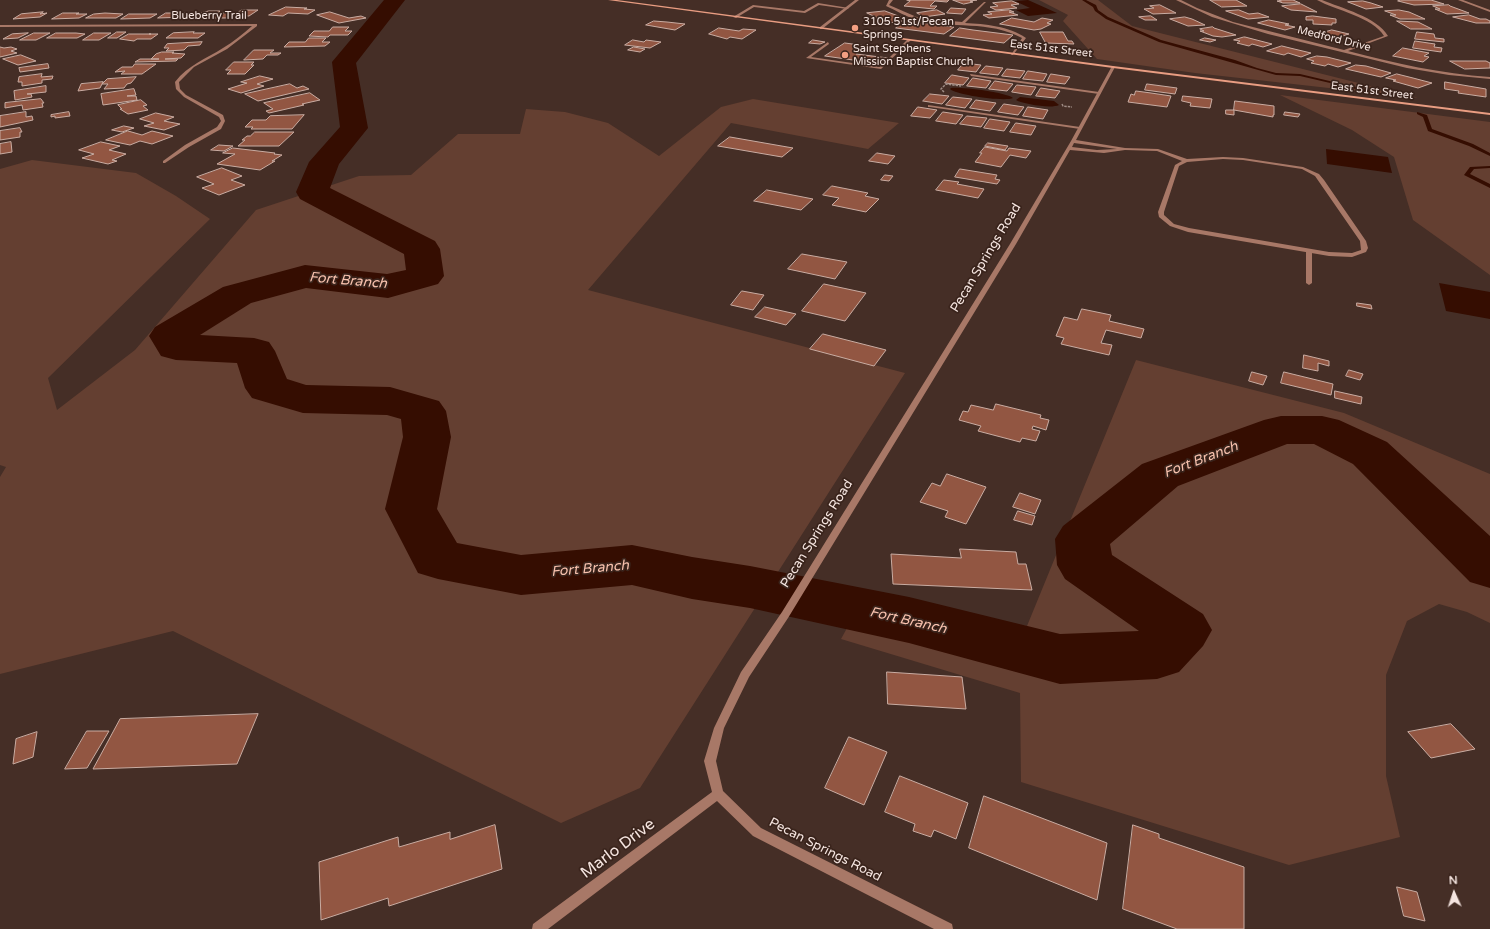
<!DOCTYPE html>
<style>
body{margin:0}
#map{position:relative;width:1490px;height:929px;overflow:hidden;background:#452e26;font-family:"Varela Round",sans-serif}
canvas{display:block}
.north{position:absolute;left:1434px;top:873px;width:40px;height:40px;-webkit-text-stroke:3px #3a241c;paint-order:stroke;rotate:357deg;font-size:11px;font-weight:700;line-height:16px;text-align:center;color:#f5e5e0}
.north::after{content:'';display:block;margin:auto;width:14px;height:18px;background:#f5e5e0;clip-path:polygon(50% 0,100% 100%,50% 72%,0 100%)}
</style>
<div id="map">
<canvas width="1490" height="929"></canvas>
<div class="north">N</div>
</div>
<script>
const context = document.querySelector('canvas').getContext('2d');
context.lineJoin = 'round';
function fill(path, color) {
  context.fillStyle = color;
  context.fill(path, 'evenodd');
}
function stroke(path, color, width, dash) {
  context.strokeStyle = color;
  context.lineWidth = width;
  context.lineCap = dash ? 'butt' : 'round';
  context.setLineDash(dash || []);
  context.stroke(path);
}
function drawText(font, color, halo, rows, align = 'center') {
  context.font = font + ' "Varela Round",sans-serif';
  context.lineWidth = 3.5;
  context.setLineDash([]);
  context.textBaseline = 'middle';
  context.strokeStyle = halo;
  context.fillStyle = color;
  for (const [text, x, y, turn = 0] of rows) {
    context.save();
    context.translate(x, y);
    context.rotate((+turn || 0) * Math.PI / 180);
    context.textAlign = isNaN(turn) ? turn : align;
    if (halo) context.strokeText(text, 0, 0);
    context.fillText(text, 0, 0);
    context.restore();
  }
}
fill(new Path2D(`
 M1039,0H1098L1132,26L1418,98L1195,73L1097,59L1063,21L1068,15Z
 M1280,95L1490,122V275L1413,220L1394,157L1352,130Z
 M753,99L899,123L868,149L731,123L588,290L905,373L640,788L561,823L173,631L0,674V477L6,467L0,465V169L32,160L136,173L176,196L210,219L48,378L57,410L135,350L256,210L359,176L411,175L458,134H520L526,109L565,112L608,123L659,156L721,107Z
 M1136,360L1344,413L1490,474V623L1467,612L1439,604L1407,621L1386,675V776L1400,837L1289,865L1021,782L1020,693L841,639L864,597L1027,626Z`), '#643f31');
fill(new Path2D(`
 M1028,0L1057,13L1028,16L1016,10L1030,8L1015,1Z
 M951,88C962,87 1004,92 1013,98C1005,102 956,95 950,89Z
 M1020,97L1054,101L1059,105C1051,109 1023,104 1016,100Z
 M1326,149L1388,157L1392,173L1327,164Z
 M1439,283L1490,292V319L1446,311Z`), '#350d01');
fill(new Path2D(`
 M1082,0H1086L1096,5L1098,10L1108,17L1161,40L1235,60L1257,68L1276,73L1300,74L1384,94L1382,95L1300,76L1276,75L1159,42L1106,19L1095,11L1093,7Z
 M1417,112L1427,115L1432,129L1473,144L1490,153V156L1469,146L1428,131L1423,117L1417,114Z
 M1490,166V168L1474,169L1470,174L1490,184V188L1464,175L1470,167Z`), '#350d01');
fill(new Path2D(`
 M384,0H405L356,63L368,128L339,164L330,188L435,241L440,249L444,276L438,284L388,298L306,288L251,303L200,335L254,338L269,342L275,351L287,379L306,385L390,387L439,401L446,411L451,437L437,509L457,543L521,555L632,545L692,557L750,566L909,597L1060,634L1139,631L1065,579L1057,565L1055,539L1063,526L1142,464L1264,420L1281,416H1322L1339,420L1387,442L1490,536V588L1470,582L1353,464L1314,444H1287L1178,486L1110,544L1112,555L1203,614L1212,630L1203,646L1179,672L1157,679L1060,684L909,643L750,608L692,599L632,585L521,595L438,579L418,573L385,509L403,437L401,419L387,415L303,413L252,398L245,388L237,363L176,360L161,356L149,336L155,327L223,287L305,265L387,274L406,270L404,254L300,199L296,192L309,162L340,127L332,62Z`), '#350d01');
const building = new Path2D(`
 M907,0H949L947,2L935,1L930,6H937L934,9L904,6L910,1Z
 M953,0H977L970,1L973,2L964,4Z
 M1210,0H1236L1247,6L1222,7Z
 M1279,0H1293L1300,3H1283L1277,1H1281Z
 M1401,0H1431L1444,4L1414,5L1398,1Z
 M1012,1L1019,4L1011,5L1017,8L996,10L990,7L998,6L993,3Z
 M1363,1L1371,3L1383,7L1366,9L1348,2Z
 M1301,4L1317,12L1291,10L1282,6Z
 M1160,5L1176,13L1153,14L1144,9L1154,8L1150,6Z
 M1449,5L1450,6L1469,13L1447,14L1435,9H1440L1433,6Z
 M286,7L307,8L304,9L315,10L308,14L288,13L283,16L269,15Z
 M951,8L966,9L962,14L947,13Z
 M242,10H258L249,16H232Z
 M937,10L945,14L924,17L917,13Z
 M1009,10L1014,12H1009L1018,15L989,18L983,15L992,14L988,12Z
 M1239,10L1249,14L1258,13L1269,17L1248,19L1226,11Z
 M1399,10L1409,12L1425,19H1400L1390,15H1396L1385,11Z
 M209,11H220L218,13H233L226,18H193L201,13Z
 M885,11L901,17L895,18L902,21L881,24L874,20L880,19L867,13Z
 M43,12L40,14L47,13L40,17L13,19L21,14Z
 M330,12L349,18L361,16L366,18L339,23L317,15Z
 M63,13H79L76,14H87L79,18L52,19Z
 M166,13H194L187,17L158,18Z
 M94,14L105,13L123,14L116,18H86Z
 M129,14H157L150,18L121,19Z
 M1469,15L1480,19H1486L1490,21V23H1476L1453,17Z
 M1151,16L1157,20H1145L1139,17Z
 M1313,16L1336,19V23H1332V25L1313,24V20H1306V17Z
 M1185,17L1192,19L1205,25L1188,26L1170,19Z
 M1012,18L1034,22L1042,18L1053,20L1047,23L1051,24L1041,29L1034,30L1000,24Z
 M1269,20L1289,24L1285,25L1295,27L1285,30L1258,23Z
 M654,21L667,22L685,24L675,30L646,25Z
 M906,21L954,27L944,34L896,28Z
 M1397,21L1418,22L1432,29H1411Z
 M333,27H349L345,31H352L348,35H330L328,37L309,36L314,31H329Z
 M1213,27L1214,28L1236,35L1222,37L1213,36L1200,31H1204L1200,29Z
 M719,28L739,31L743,29L756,30L742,39L730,37L727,39L709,34Z
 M960,28L973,30L1013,35L1004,43L950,36Z
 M1332,30L1349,34L1329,40L1312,36Z
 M117,32H126L117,38H108Z
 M194,32L193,33H205L198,38H166L173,33Z
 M1040,32H1063L1068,41H1072L1074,44L1046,43Z
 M1417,32L1434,34L1435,38L1444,39V42L1415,39Z
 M28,33L18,38L3,39L12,34Z
 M34,33H50L36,40H20Z
 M56,33H76L85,34L77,38H47Z
 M94,33H111L99,40H83Z
 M129,34H151H149H158L151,39H137L134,41L120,39Z
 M1244,37H1245L1272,44L1263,47L1252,44L1249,46L1237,43L1240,41L1234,40Z
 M309,38H326L322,42H330L325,46L284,47L289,42H305Z
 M1205,38L1216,40L1210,42L1200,40Z
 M633,40L644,42L646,40L661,42L650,48L625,45Z
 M813,40L825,42L820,44L809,43Z
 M1415,41L1435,44L1434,47L1442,48L1441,52L1413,48Z
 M202,42L200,45L188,46L184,50L166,51L169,48H164L167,44Z
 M845,43L867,46L856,54L888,58L879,65L868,63L866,65L857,63L860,61L825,56Z
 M1282,46L1290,48L1311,53L1301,57L1288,53L1284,55L1267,51Z
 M0,47L4,48L11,47L17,49L11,51L17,53L0,57Z
 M634,47L645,49L640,52L628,50Z
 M1403,48L1429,53L1424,56L1429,57L1423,62L1393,56Z
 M254,50H274L270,53H281L278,55H267L263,59L244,60Z
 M162,52H174L172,53L185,54L181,58L165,59H178L176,61L135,62L140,59H159H151L156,54Z
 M21,55L36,61L18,65L3,59Z
 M1317,56L1327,57L1351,63L1338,67L1328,64L1325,66L1311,63L1314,61L1307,59Z
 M1450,61H1486L1490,63V68L1465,69Z
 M234,62H254L251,65H254L245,74H227L231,70H226Z
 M964,63L981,65L976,72L958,70Z
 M48,64L49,68L20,72L19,68Z
 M135,64H156L142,74H121L125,71L115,72L122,67H132Z
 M1356,65L1366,66L1391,73L1381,77L1346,69Z
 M986,66L1003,68L998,75L980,73Z
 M1007,69L1025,71L1020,78L1002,76Z
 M1028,71L1047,74L1043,81L1023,79Z
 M42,74L41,77L53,76L52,79L42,80V83L22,86V82H18L19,77Z
 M1051,74L1070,77L1065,84L1047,82Z
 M1397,74L1413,78L1432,83L1418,88L1393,81L1396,80L1386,78Z
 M952,75L969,78L963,85L945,83Z
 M260,76L273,79L257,84L264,86L241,93L228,89L247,83L241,82Z
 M136,77L131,83L127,84L124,88L104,89L108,84H102L107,79Z
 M973,78L991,81L986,88L967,86Z
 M995,81L1013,84L1007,91L989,89Z
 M103,82L100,88L78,91L81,84Z
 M1445,82L1486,89V97L1458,93L1459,91L1445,89Z
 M290,84L297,88L303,86L309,89L258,101L245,94Z
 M1147,84L1177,88L1175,94L1145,90Z
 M1017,85L1036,87L1031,95L1012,92Z
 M46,86V92L27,94H31L32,97L15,100L14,91Z
 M1041,88L1060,91L1055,98L1036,96Z
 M134,89L136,95L127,96H136L137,100L103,105L101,94Z
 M1136,91L1151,93L1171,96L1167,107L1128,102L1131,94L1134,95Z
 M310,93L320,100L302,104L304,105L269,113L266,111L273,109L264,103Z
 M930,94L949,96L942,104L923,101Z
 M1183,96L1212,99L1210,108L1190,106L1191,103L1182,101Z
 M953,97L972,99L965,108L946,105Z
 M41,99L44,103H42L43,107L23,110L22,105L5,108V103Z
 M141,100L147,105L143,106L148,110L128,114L120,109H122L118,105Z
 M976,100L996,103L990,111L970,108Z
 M1235,101L1274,106V115H1273V117L1234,110Z
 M1004,104L1024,107L1018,115L998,112Z
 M918,107L937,110L930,118L911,116Z
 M1028,107L1048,110L1043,119L1023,116Z
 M1226,110H1234V115L1226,114Z
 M26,112V117L32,116L33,120L0,127V116Z
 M69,112L70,116L55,118V116L51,117V115Z
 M943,112L963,115L956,124L936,121Z
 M1285,112L1300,114L1298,117L1284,115Z
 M156,113L174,117L164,121L180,124L164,130L144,126L154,123L140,119Z
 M304,115L292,129H251L253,127H245L252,120H266L270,116Z
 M967,116L987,118L981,127L960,124Z
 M990,119L1010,122L1004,131L984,128Z
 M1016,123L1036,126L1031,135L1010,132Z
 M124,126L134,128L122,132L112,130Z
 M20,128L22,132H20V137L0,140V131Z
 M128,131L142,135L152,131L173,136L152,144L140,141L130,145L106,140Z
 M255,132H294L279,146H238L245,140H242L247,136H250Z
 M730,137L793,148L782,157L718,146Z
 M11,142L12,152L0,154V144Z
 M101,142L120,146L109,150L126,154L112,160L117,161L108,164L82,158L94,154L79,150Z
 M988,143L1008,146L1005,150L985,146Z
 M219,145L233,146L224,151L211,150Z
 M985,147L1007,151L1009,148L1031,151L1026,158L1010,155L1001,167L975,162L982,153H980Z
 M233,148L275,153L274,154L282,155L272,161H275L260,170L217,164L235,154L223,153Z
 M877,153L895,156L888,164L869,161Z
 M222,168L242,176L231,180L245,185L219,195L202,188L214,184L197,177Z
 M960,169L997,175L995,179L1000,180L997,184L955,177Z
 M885,175L893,176L889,181L881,180Z
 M944,180L959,182L957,184L984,189L978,198L936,190Z
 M832,186L868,193L865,196L879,199L866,212L832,205L839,198L823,195Z
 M767,190L813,199L801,210L754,201Z
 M802,254L847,262L835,279L788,269Z
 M824,284L866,293L845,321L802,311Z
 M742,291L764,295L753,310L731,305Z
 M1357,303L1371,305L1372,309L1357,306Z
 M765,307L796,314L786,325L755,317Z
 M1082,309L1111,315L1109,321L1144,329L1141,338L1106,330L1101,343L1112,345L1109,355L1061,344L1064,338L1056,336L1064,317L1077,320Z
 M823,334L886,350L874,366L810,349Z
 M1304,355L1329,361V366L1318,363V371L1303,368Z
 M1349,370L1363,374L1360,380L1346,376Z
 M1252,372L1267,376L1263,385L1249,381Z
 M1284,372L1333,384L1331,395L1281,383Z
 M1335,391L1362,397L1361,404L1335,398Z
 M996,404L1041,415L1040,418L1049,420L1046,430L1033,426L1032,429L1040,431L1036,441L1022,438L1020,442L978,431L981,426L959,420L963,411L968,412L971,405L993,410Z
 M947,474L986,487L966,524L945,517L948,511L920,502L932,483L940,486Z
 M1020,493L1041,500L1035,514L1013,507Z
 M1018,511L1035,516L1032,525L1014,520Z
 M960,549L1016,552L1018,564H1026L1032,590L893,584L891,554L961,558Z
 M887,672L962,677L966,709L888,704Z
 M258,714L237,764L93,769L120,719Z
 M1451,724L1475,749L1431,758L1408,732Z
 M87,731H109L87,768L65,769Z
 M37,732L33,757L13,764L16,739Z
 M849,737L887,752L864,805L825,788Z
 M900,776L968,803L956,839L934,830L931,837L913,831L915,824L885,812Z
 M984,796L1107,843L1097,900L969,848Z
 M495,825L502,869L389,906L388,898L321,920L319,862L398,837L399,847L450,832V839Z
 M1133,825L1159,834V838L1244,867V929H1177L1123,909Z
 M1397,887L1417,892L1425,921L1404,916Z`);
fill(building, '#925642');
stroke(building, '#c9aca2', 1);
stroke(new Path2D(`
 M944,92L941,89L946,84L961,86
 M1062,104L1063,106L1072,107`), '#9f8c85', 1.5, [2.5, 1]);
fill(new Path2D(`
 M889,0H893L889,5L919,18L962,22L984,2H986L965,23C985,24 1009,26 1026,38L1013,55H1011L1022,38C989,20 952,29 917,20C906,17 896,10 886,6Z
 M818,3L849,8L847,9L819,5L805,13L754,7L736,18L733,17L753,5L804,11Z
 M908,39L911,40L881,69L806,58L828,42L829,44L811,57L880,67Z
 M970,74L1099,92L1101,93L1099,94L971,76Z
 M928,105L1080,127L1082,128L1080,129L930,107H928Z
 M1309,249L1312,251V283L1309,285L1306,283V251Z`), '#a87867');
fill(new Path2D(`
 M855,0H859L822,29H820V27Z
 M1176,0H1181L1197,8L1233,22L1344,50L1384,36C1373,17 1335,10 1317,0H1322C1341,8 1377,17 1388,36L1348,51C1395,63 1441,74 1490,77V79L1449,75L1407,68L1268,34L1212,17Z
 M1458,0H1463L1490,10V12Z
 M257,24V26L227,49L194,67L179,82L180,89L186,95L223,115L225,121L221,129L189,147L165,163H163V161L185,145L217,127L221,121L219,117L184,97L176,89L175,82C188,65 206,59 223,48C233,42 243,34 252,26L0,27V25Z
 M1112,66L1115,67L1076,140L1125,148L1158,149L1187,159L1223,157L1243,158L1303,167L1319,174L1324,180L1366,241L1368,248L1366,252L1352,257L1329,256L1188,232L1170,226L1159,217L1158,212L1175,165L1182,161L1157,151L1125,150L1104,153L1070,150L1016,244L788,618L749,677L724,728L716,761L723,791L761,828L952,924L953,929H934L753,836L717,801L548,929H532L533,924L712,792L704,761L714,728L741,672L782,612L1010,244L1071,141ZM1074,143L1117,149L1097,150L1072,147ZM1223,159L1243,160L1302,169L1315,176L1360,241L1361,250L1352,253L1329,252L1189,228L1174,224L1164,215V212L1179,166L1187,162Z`), '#a87867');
fill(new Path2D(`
 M608,0H617L1113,66L1490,113V115L1113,68Z`), '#e99d82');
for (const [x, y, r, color] of [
 [855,28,4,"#f39f82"],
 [845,55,4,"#f39f82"]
]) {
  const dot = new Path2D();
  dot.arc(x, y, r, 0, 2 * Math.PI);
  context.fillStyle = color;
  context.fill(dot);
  stroke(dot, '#3a241c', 1.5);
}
drawText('11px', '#f5e5e0', '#3a241c', [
 ["Blueberry Trail",209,16],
 ["Medford Drive",1334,39,14],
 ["East 51st Street",1051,49,7],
 ["East 51st Street",1372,91,7]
]);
drawText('11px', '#f5e5e0', '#3a241c', [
 ["3105 51st/Pecan",863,22],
 ["Springs",863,35],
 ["Saint Stephens",853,49],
 ["Mission Baptist Church",853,62]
], 'left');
drawText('13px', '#f5e5e0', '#3a241c', [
 ["Pecan Springs Road",986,258,-59],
 ["Pecan Springs Road",817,534,-58],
 ["Pecan Springs Road",825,850,27]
]);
drawText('italic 14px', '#f9c2ae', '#3a241c', [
 ["Fort Branch",348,281,5],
 ["Fort Branch",1201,460,-21],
 ["Fort Branch",590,569,-5],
 ["Fort Branch",908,621,13]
]);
drawText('16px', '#f5e5e0', '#3a241c', [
 ["Marlo Drive",618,849,-37]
]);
</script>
